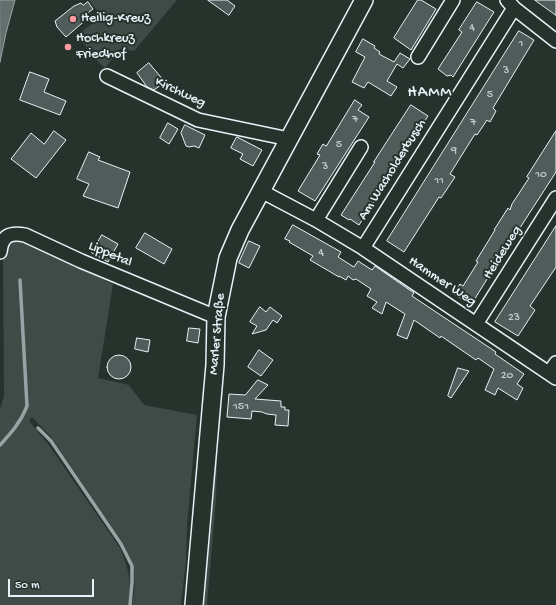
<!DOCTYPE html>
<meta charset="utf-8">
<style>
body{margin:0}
#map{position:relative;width:556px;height:605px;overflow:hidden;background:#26332d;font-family:"Gochi Hand",sans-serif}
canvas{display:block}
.scale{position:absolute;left:8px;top:579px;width:86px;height:18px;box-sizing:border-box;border:2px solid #e8f1f8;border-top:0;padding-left:5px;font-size:12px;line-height:14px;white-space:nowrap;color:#e8f1f8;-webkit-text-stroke:3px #26332d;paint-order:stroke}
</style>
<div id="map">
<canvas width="556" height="605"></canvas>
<div class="scale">50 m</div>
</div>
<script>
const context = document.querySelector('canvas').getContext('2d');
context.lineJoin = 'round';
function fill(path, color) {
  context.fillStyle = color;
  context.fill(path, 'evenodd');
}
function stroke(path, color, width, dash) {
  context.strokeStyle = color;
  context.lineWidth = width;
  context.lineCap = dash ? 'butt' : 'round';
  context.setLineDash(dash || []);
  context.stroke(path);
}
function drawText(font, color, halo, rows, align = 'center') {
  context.font = font + ' "Gochi Hand",sans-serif';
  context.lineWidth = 4;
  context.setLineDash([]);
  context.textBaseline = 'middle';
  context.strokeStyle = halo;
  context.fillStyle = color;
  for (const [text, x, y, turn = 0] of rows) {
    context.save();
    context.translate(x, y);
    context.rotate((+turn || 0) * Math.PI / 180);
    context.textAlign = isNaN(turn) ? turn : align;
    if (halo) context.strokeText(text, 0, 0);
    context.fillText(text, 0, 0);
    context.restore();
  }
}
fill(new Path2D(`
 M89,0H177L134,51L120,49L105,68L100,64L77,35L101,17L100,14Z
 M14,238L113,284L98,378L129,385L144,405L197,415L187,526L186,561L181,605H132C138,582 133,566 124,545L51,437L32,417L29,421L48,444L120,548C128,567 133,583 128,605H0V409L4,396L3,260L4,249Z
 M216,453L217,467L216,499L207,605H200Z`), '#3e4b47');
const water = new Path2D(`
 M0,0H15L6,33L0,62Z`);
fill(water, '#636f6d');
stroke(water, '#98a3a5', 1);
stroke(new Path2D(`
 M38,428L51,441L121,544L132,566V583L130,605
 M0,445C11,433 21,422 27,406L20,280`), '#98a3a5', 3.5);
const building = new Path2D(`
 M208,0H227L235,6L229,15Z
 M418,0H421L436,9L411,50L394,38Z
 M535,0H556V15Z
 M88,2L93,9L84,16L88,18L66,37L57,27L55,21L74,6L81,3L83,5Z
 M477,2L494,12L453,77L451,75L447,76L438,69L462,32L459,30Z
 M519,31L534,40L493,108L496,111L490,122L487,120L477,135L475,134L450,174L455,177L441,198L439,197L404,252L387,241Z
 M363,39L375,46L374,48L380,52L379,54L394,62L400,53L410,59L403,68L397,64L387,81L397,87L391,96L368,82L364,88L352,82L365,57L356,52Z
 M149,63L165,82L154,90L147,87L137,73Z
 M30,72L49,79L44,92L66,101L60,115L20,100Z
 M355,100L362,105L358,110L369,117L315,201L298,191L320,155L317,154L323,144L326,146Z
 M411,105L428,116L359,225L350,219L349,220L341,215L375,162H374Z
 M168,123L178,129L169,144L160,138Z
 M185,125L205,135L199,148L194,146L189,147L186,146L181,133Z
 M54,131L66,140L36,178L11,159L31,133L44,144Z
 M556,131V172L505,251L506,252L493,272L492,271L471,305L454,294L460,284L463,286L478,262L476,261L495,230H494L508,208L510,210L512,204L529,178L527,177Z
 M237,137L262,150L253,166L240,159L243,154L231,148Z
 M89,152L100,157L98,160L130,172L118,208L83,196L89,184L77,179Z
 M293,225L341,252L338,257L354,267L358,261L372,270L375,266L414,293L412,296L496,352L495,354L524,374L517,384L523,388L517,400L498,388L495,395L485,390L494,369L478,358L476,360L441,336L440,338L414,320L407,339L397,335L405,314L386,302L382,314L372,308L377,302L367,296L371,289L356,279L353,280L348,276L346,280L339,276V277L310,260L313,256L289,242L290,241L285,239Z
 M556,226V267L530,306L535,310L518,336L495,322Z
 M145,233L172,249L164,264L136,248Z
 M102,235L118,244L108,262L92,253Z
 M249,241L260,246L249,268L239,263Z
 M260,307L266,312L270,307L282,316L277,323L273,320L266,330L252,334L257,326L250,322Z
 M189,328L200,329L198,343L187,341Z
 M137,338L150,340L148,352L135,349Z
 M259,350L273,360L261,376L248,367Z
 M107 367a12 12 0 1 1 24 0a12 12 0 1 1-24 0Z
 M458,368L469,371L451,398L448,396Z
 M258,380L268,385L255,399L281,401V407H285V410H289L288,426L275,425L276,415L267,414L262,412L252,411L251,419L227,417L229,394L245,395Z`);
fill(building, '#505c59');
stroke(building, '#e8f1f8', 1);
const minor = new Path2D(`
 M507,0L514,8L556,41
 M418,57L453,0
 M107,76L198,120L289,139
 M261,191L316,220L363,248L556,378
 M316,220L361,147
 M363,248L514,8
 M0,252C2,236 9,232 25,235L81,261L216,317
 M476,324L556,198
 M549,373L556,363`);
const major = new Path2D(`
 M194,605L215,365L216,317L228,258L240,230L364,0`);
stroke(minor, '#e8f1f8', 16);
stroke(major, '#e8f1f8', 20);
stroke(minor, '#26332d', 13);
stroke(major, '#26332d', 17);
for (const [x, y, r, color] of [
 [73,19,4,"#ff9aa2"],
 [68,47,4,"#ff9aa2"]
]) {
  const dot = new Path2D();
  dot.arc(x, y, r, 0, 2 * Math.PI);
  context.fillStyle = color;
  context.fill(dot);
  stroke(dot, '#26332d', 1.5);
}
drawText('12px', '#c2ccd0', null, [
 ["4",472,28],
 ["1",521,44],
 ["3",506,71],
 ["5",490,95],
 ["7",355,120],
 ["7",473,123],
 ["5",339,145],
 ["9",454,151],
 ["3",325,167],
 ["10",541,175],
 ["11",439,181],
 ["4",321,253],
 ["23",514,318],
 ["20",507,376],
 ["151",241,407]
]);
drawText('14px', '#e8f1f8', '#26332d', [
 ["Heilig-Kreuz",81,19],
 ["Hochkreuz",76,39],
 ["Friedhof",76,55]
], 'left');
drawText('14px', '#e8f1f8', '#26332d', [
 ["Kirchweg",180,93,25],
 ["Am Wacholderbusch",393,170,-58],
 ["Heideweg",503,253,-58],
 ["Lippetal",110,255,23],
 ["Hammer Weg",442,282,34],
 ["Marler Straße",218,334,-85]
]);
context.letterSpacing = '1px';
drawText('16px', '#e8f1f8', '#26332d', [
 ["HAMM",430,94]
]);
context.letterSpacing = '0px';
</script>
